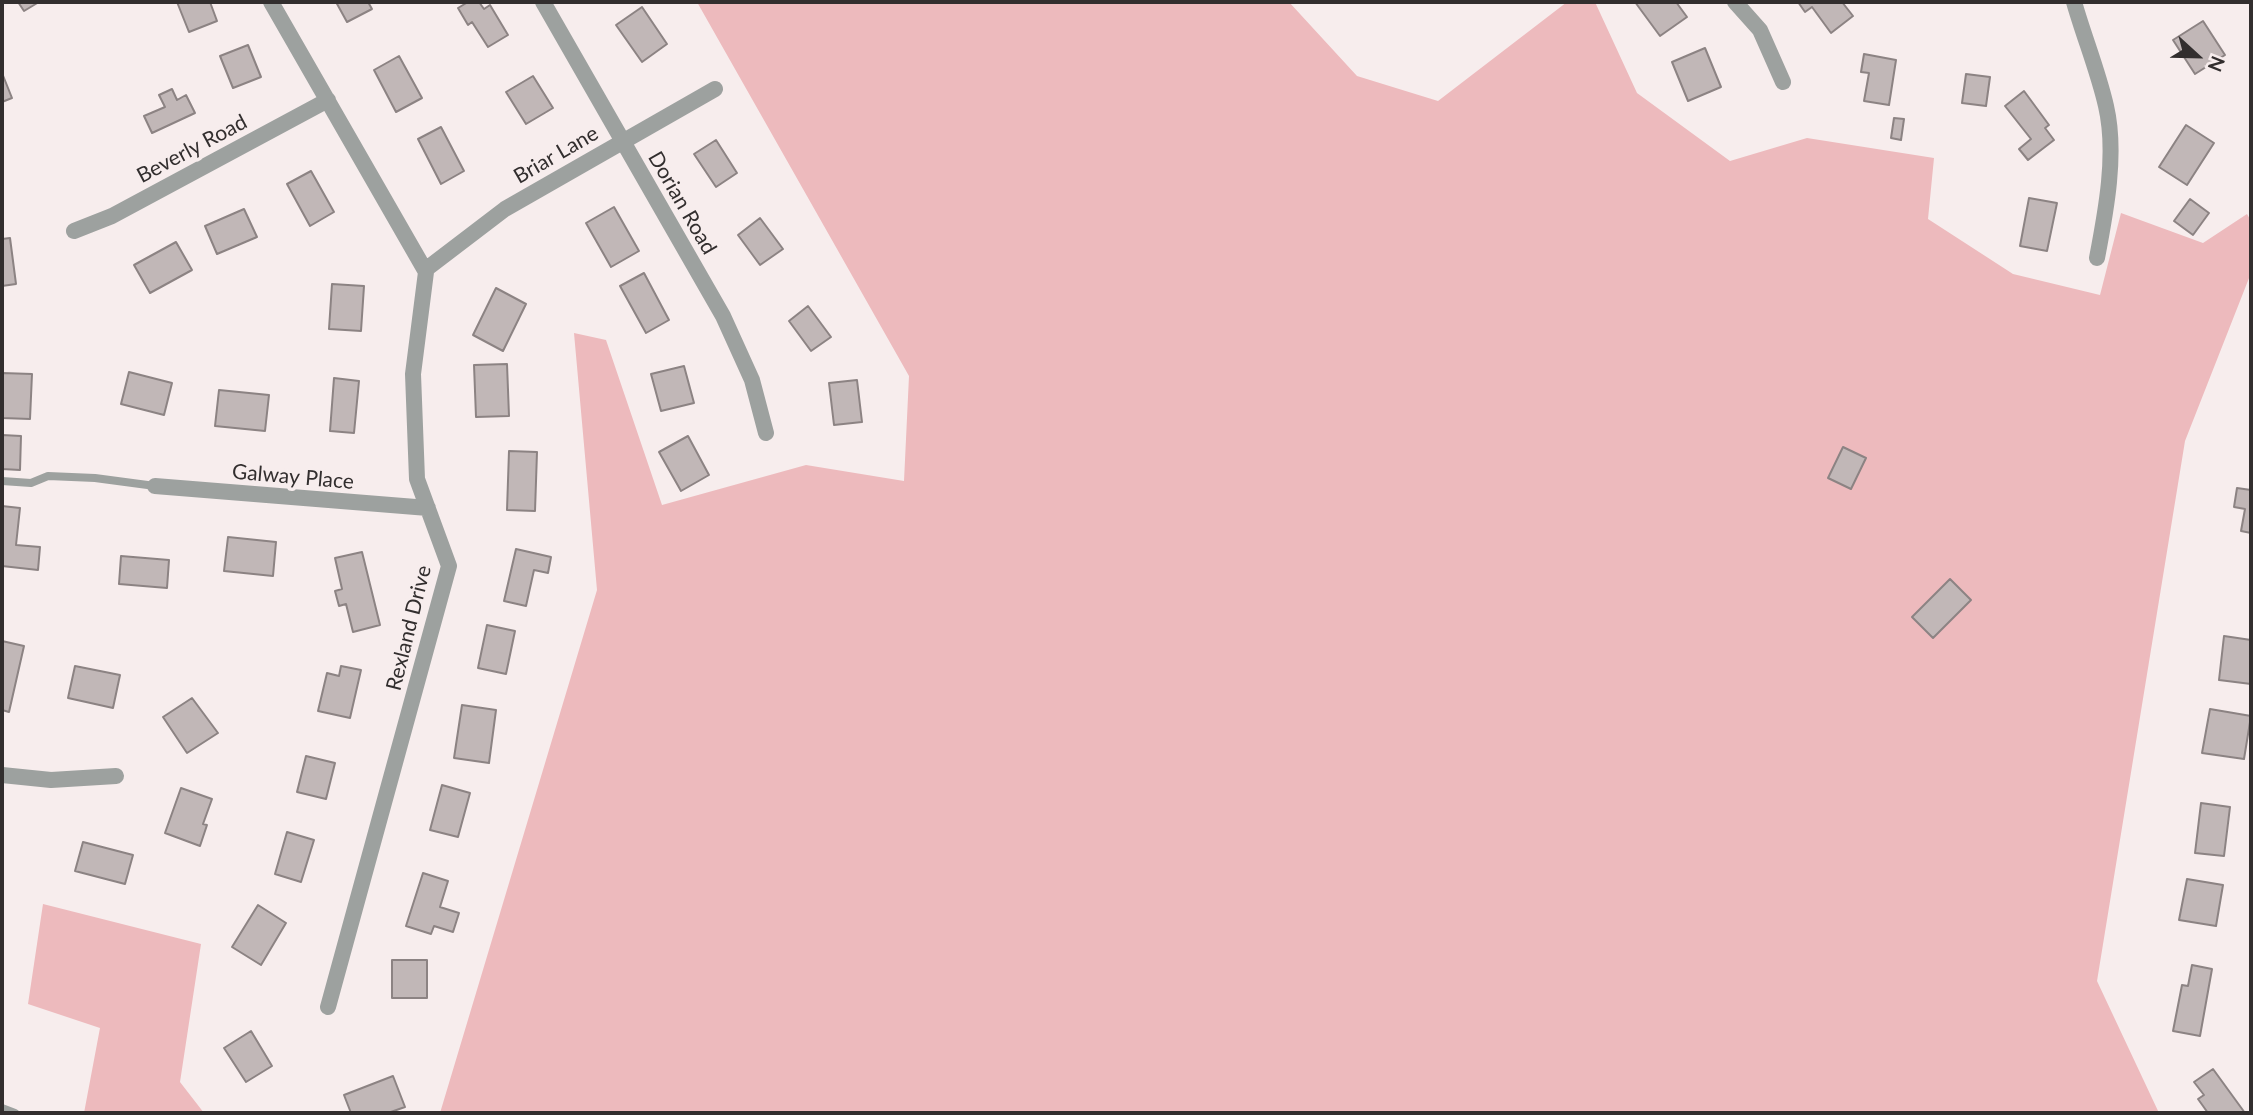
<!DOCTYPE html>
<style>
body{margin:0}
#map{position:relative;width:2253px;height:1115px;overflow:hidden;background:#f7eded;font-family:Lato,sans-serif}
canvas{display:block}
.frame{position:absolute;inset:0;border:4px solid #322e2e;pointer-events:none}
.north{position:absolute;left:2162px;top:21px;width:70px;height:70px;-webkit-text-stroke:5px #f7eded;paint-order:stroke;rotate:112deg;font-size:19px;font-weight:700;line-height:28px;text-align:center;color:#322e2e}
.north::after{content:'';display:block;margin:auto;width:24px;height:32px;background:#322e2e;clip-path:polygon(50% 0,100% 100%,50% 72%,0 100%)}
</style>
<div id="map">
<canvas width="2253" height="1115"></canvas>
<div class="frame"></div>
<div class="north">N</div>
</div>
<script>
const context = document.querySelector('canvas').getContext('2d');
context.lineJoin = 'round';
function fill(path, color) {
  context.fillStyle = color;
  context.fill(path, 'evenodd');
}
function stroke(path, color, width, dash) {
  context.strokeStyle = color;
  context.lineWidth = width;
  context.lineCap = dash ? 'butt' : 'round';
  context.setLineDash(dash || []);
  context.stroke(path);
}
function drawText(font, color, halo, rows, align = 'center') {
  context.font = font + ' Lato,sans-serif';
  context.lineWidth = 7;
  context.setLineDash([]);
  context.textBaseline = 'middle';
  context.strokeStyle = halo;
  context.fillStyle = color;
  for (const [text, x, y, turn = 0] of rows) {
    context.save();
    context.translate(x, y);
    context.rotate((+turn || 0) * Math.PI / 180);
    context.textAlign = isNaN(turn) ? turn : align;
    if (halo) context.strokeText(text, 0, 0);
    context.fillText(text, 0, 0);
    context.restore();
  }
}
fill(new Path2D(`
 M697,2H1289L1357,76L1438,101L1567,2H1595L1637,93L1730,161L1807,138L1934,158L1928,219L2013,274L2100,295L2121,213L2203,243L2247,214L2251,221V273L2185,441L2097,981L2159,1113H440L597,590L574,333L606,340L662,505L806,465L904,481L909,376Z
 M43,904L201,944L180,1082L204,1113H84L100,1028L28,1004Z`), '#edbabd');
const building = new Path2D(`
 M18,2H39L24,11Z
 M177,2H210L217,21L189,32Z
 M336,2H368L372,9L347,22Z
 M468,2H479L484,9L490,5L508,35L488,47L472,22L468,25L458,8Z
 M1635,2H1676L1687,17L1660,36Z
 M1798,2H1842L1853,16L1831,33L1812,7L1805,12Z
 M642,7L667,44L642,62L616,25Z
 M2203,21L2225,55L2195,74L2173,40Z
 M248,45L261,77L233,88L220,56Z
 M1705,48L1721,87L1688,101L1672,62Z
 M1864,54L1896,60L1889,105L1864,101L1869,73L1861,72Z
 M399,56L422,98L396,112L374,70Z
 M2,73L12,98L2,102Z
 M1966,74L1990,77L1986,106L1962,103Z
 M533,76L553,108L526,124L506,92Z
 M172,89L177,100L186,95L195,113L152,133L144,116L165,107L159,95Z
 M2024,91L2049,125L2045,128L2054,140L2028,160L2019,149L2031,139L2005,106Z
 M1894,118L1904,119L1901,140L1891,138Z
 M2186,125L2214,143L2187,185L2159,167Z
 M441,127L464,171L441,184L418,139Z
 M716,140L737,173L716,187L694,154Z
 M311,171L334,212L310,226L287,184Z
 M2029,198L2057,203L2047,251L2020,246Z
 M2190,199L2209,213L2193,235L2174,221Z
 M614,207L639,251L611,267L586,223Z
 M244,209L257,237L217,254L205,226Z
 M760,218L783,249L760,265L738,235Z
 M10,238L16,284L2,286V239Z
 M176,242L192,270L150,293L134,265Z
 M644,273L669,320L646,333L620,286Z
 M332,284L364,286L361,331L329,329Z
 M496,288L526,304L503,351L473,335Z
 M808,306L831,337L811,351L789,321Z
 M507,364L509,416L476,417L474,365Z
 M684,366L694,403L661,411L651,374Z
 M129,372L172,383L164,415L121,404Z
 M2,373L32,374L30,419L2,418Z
 M334,378L359,381L354,433L330,431Z
 M857,380L862,422L834,425L829,383Z
 M219,390L269,395L265,431L215,426Z
 M2,435L21,436L20,470L2,469Z
 M688,436L709,475L681,491L659,452Z
 M1843,447L1866,458L1851,489L1828,478Z
 M509,451L537,452L535,511L507,510Z
 M2237,488L2251,490V533L2241,531L2245,509L2234,507Z
 M2,506L20,508L16,545L40,547L38,570L2,566Z
 M228,537L276,542L273,576L224,571Z
 M516,549L551,557L548,573L534,570L526,606L504,601Z
 M362,552L380,625L353,632L346,604L339,606L335,591L342,589L335,558Z
 M121,556L169,560L167,588L119,584Z
 M1950,579L1971,600L1933,638L1912,617Z
 M487,625L515,631L506,674L478,668Z
 M2224,636L2251,640V684L2219,680Z
 M2,641L24,646L9,712L2,710Z
 M75,666L120,675L113,708L68,698Z
 M341,666L361,670L350,718L318,711L327,673L339,676Z
 M192,698L218,733L187,753L163,717Z
 M462,705L496,710L489,763L454,758Z
 M2210,709L2251,716L2244,759L2202,753Z
 M306,756L335,763L326,799L297,792Z
 M442,785L470,793L458,837L430,830Z
 M181,788L212,799L203,824L207,825L200,846L165,833Z
 M2201,803L2230,807L2224,856L2195,853Z
 M287,832L314,840L301,882L275,874Z
 M83,842L133,855L125,884L75,871Z
 M423,873L448,881L440,907L459,913L453,932L434,926L431,934L406,926Z
 M2187,879L2223,885L2216,926L2179,920Z
 M258,905L286,923L261,965L232,947Z
 M392,960H427V998H392Z
 M2192,965L2212,969L2200,1036L2173,1031L2182,985L2188,986Z
 M251,1031L272,1066L246,1082L224,1048Z
 M2213,1069L2245,1113H2208L2198,1099L2204,1095L2194,1082Z
 M393,1076L405,1107L388,1113H351L344,1095Z`);
fill(building, '#c1b7b7');
stroke(building, '#8c8383', 2);
stroke(new Path2D(`
 M2,481L31,483L48,476L95,478L155,486
 M2,1108L15,1113`), '#9da19f', 8);
stroke(new Path2D(`
 M271,2L426,272L413,374L417,479L449,566L328,1007
 M543,2L723,316L752,380L766,433
 M1735,2L1760,30L1783,82
 M2074,2C2084,37 2098,71 2106,106C2117,153 2106,211 2097,258
 M74,231L112,216L328,100
 M425,270L505,209L715,89
 M155,486L428,508
 M2,775L51,780L116,776`), '#9da19f', 16);
drawText('21px', '#322e2e', '#f7eded', [
 ["Beverly Road",192,149,-28],
 ["Briar Lane",556,155,-30],
 ["Dorian Road",682,203,60],
 ["Galway Place",293,477,5],
 ["Rexland Drive",409,628,-76]
]);
</script>
